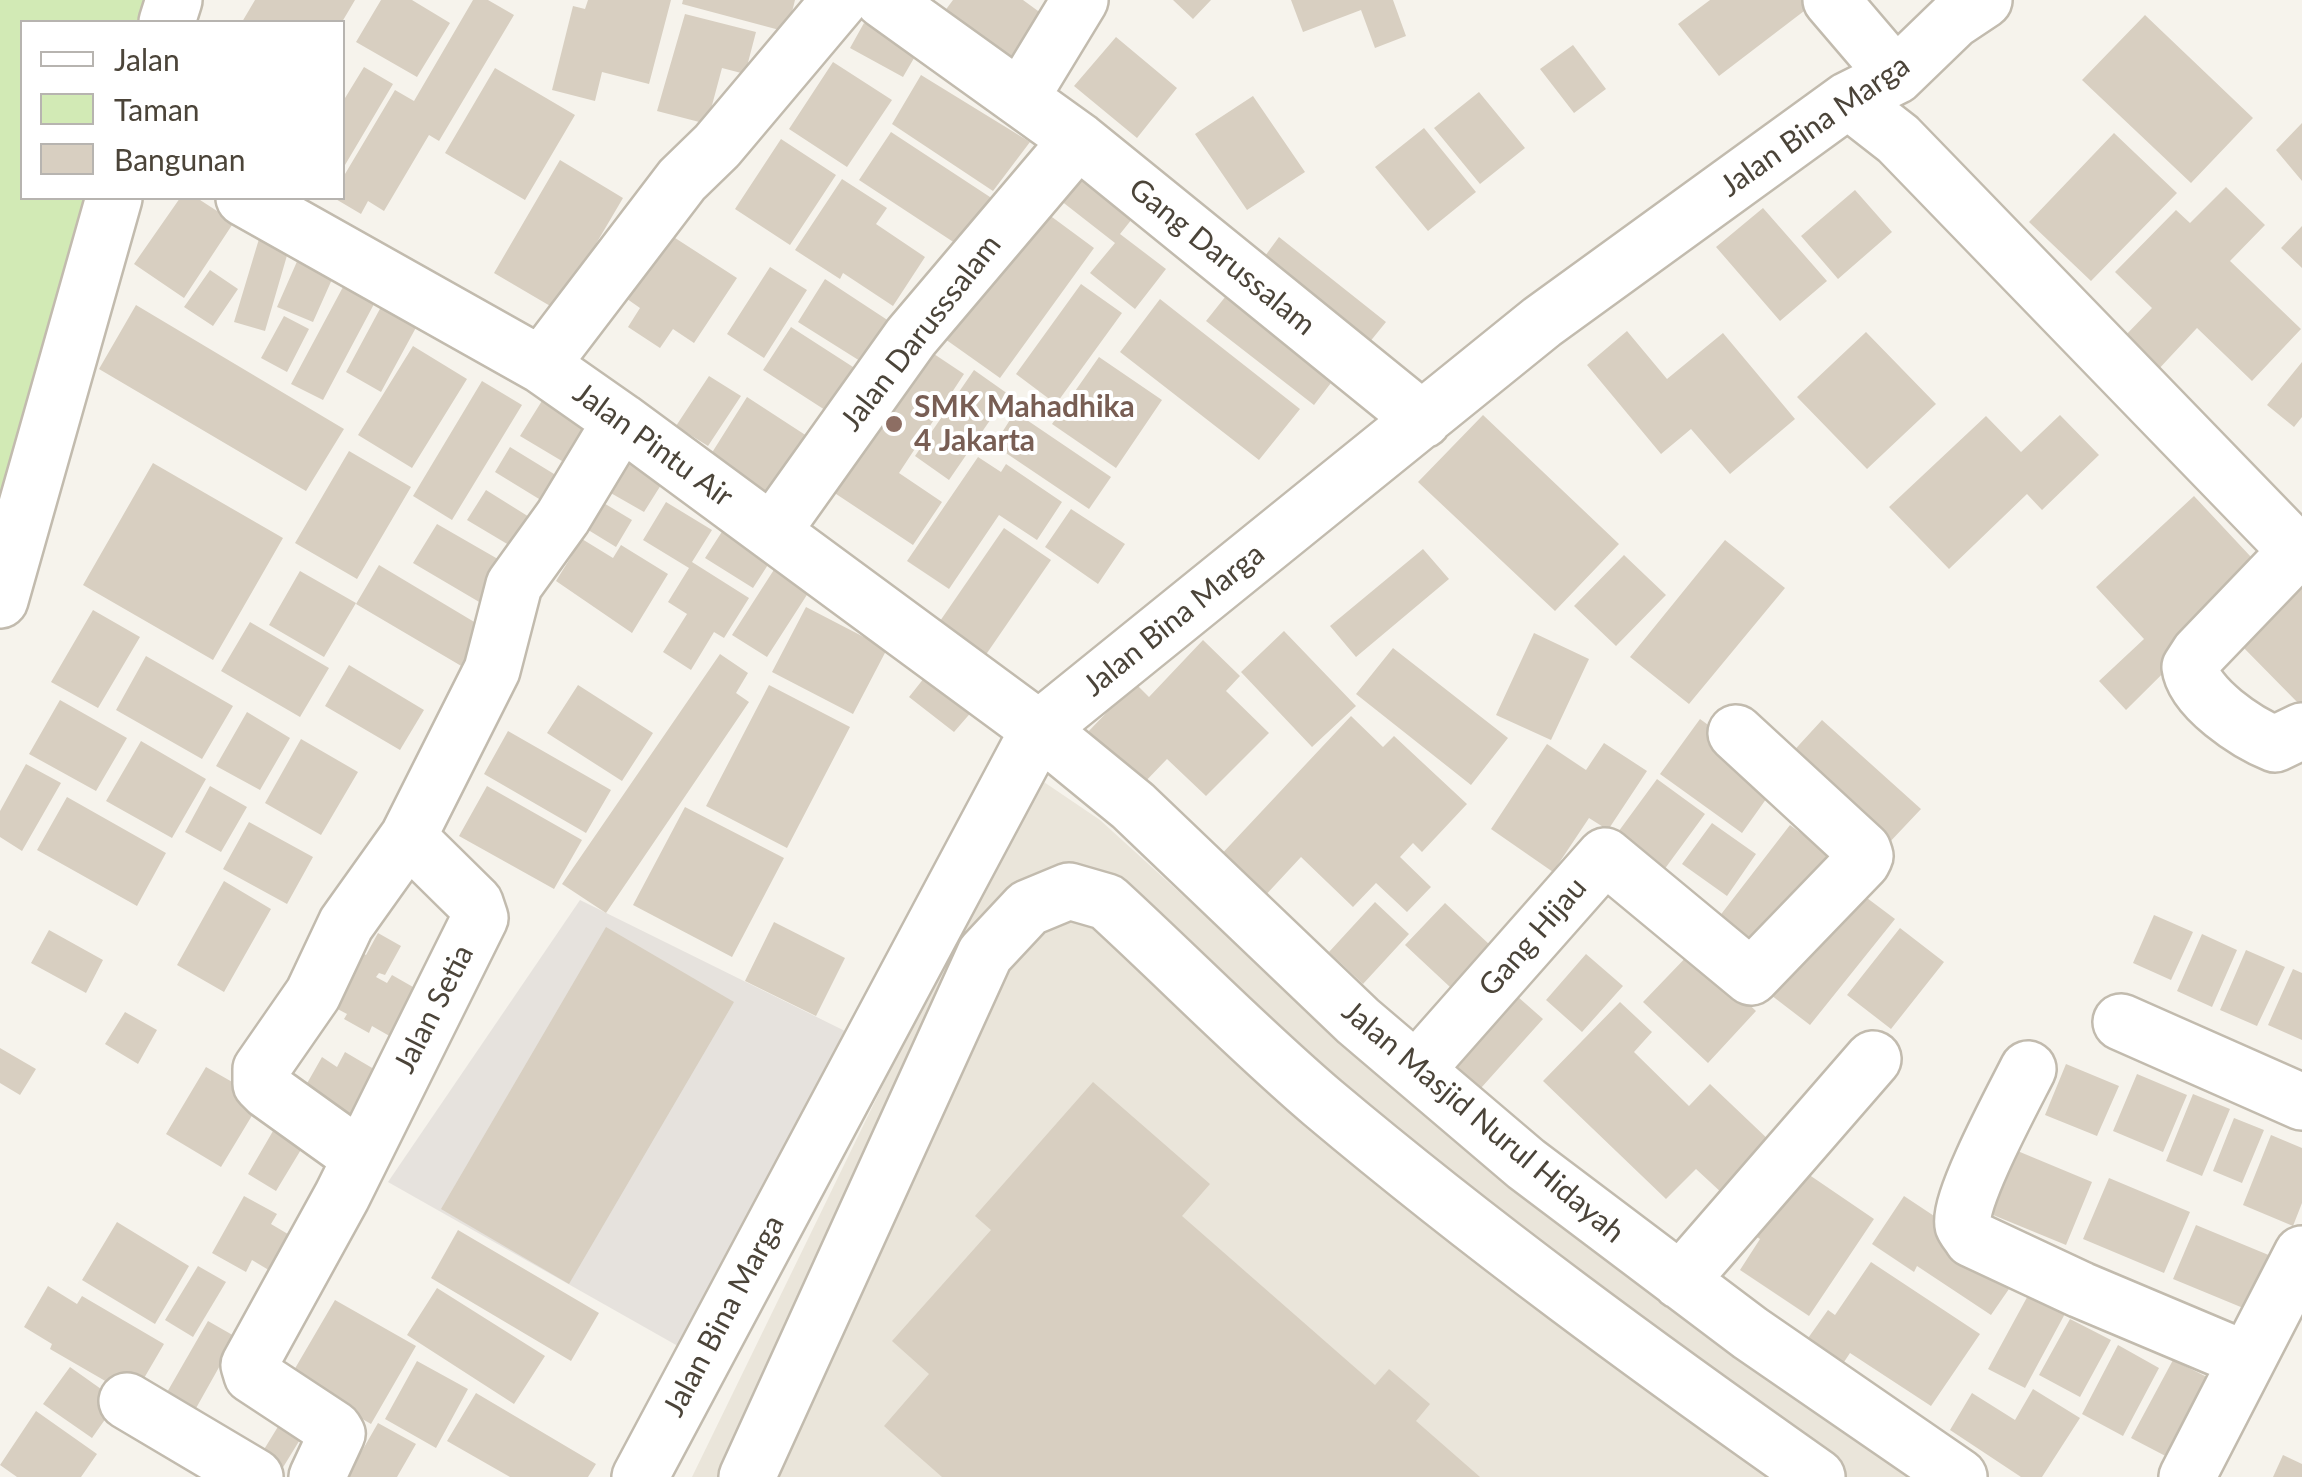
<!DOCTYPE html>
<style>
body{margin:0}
#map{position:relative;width:2302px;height:1477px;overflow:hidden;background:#f6f3ec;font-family:Lato,sans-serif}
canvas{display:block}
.legend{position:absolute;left:20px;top:20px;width:325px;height:180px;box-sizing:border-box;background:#fff;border:2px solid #b7b4b0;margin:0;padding:12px 18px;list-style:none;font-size:30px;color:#4b4439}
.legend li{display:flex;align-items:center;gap:20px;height:50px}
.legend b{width:50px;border:2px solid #b7b4b0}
</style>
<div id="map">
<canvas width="2302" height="1477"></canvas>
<ul class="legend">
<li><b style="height:12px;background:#fff"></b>Jalan</li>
<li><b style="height:28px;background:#d2eab5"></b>Taman</li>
<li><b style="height:28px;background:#d8cfc1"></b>Bangunan</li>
</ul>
</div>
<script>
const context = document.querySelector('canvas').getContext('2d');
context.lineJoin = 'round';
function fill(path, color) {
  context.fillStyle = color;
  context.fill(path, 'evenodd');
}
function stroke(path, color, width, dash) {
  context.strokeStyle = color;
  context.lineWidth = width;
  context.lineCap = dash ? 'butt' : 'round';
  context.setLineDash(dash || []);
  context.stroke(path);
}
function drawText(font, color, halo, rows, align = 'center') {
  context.font = font + ' Lato,sans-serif';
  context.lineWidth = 8;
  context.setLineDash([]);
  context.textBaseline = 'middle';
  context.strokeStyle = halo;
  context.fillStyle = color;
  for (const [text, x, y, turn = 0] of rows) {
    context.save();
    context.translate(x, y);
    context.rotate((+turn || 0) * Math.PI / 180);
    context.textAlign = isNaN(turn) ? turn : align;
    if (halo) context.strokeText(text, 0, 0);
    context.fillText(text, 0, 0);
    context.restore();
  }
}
fill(new Path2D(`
 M1038,778L1100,820L1345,1043L1925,1477H692L883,1085Z`), '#eae5da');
fill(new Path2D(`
 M580,900L849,1033L692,1354L388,1182Z`), '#e6e2dd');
fill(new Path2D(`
 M0,0H174L167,22H22V198H113L0,585Z`), '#d2eab5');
fill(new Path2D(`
 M255,0H355L342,22H242Z
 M381,0H412L450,23L417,77L356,42Z
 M473,0H488L514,15L439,141L429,135L384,211L368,201L361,214L334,198H342V172L345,174L395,90L414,101Z
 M588,0H671L649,84L602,72L595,101L552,90L573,6L585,9Z
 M683,0H795L787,32L682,4Z
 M953,0H1023L1049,19L1006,77L935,24Z
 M1173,0H1211L1193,19Z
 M1291,0H1393L1406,36L1375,48L1361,10L1303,32Z
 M1710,0H1801L1808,8L1719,76L1678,24Z
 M685,14L756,32L745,74L722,68L707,124L657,111Z
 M2145,15L2253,118L2191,183L2082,80Z
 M864,23L917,53L903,77L850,48Z
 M1116,37L1177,88L1137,138L1074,86Z
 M1573,45L1606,89L1574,113L1540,69Z
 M833,62L892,100L847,167L789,129Z
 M364,67L393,84L345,165L342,164V103Z
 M495,68L575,115L525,200L445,153Z
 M921,75L1030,142L993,191L892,124Z
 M1479,92L1525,148L1480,184L1434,128Z
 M1253,96L1305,172L1247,210L1195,134Z
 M2302,123V181L2276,150Z
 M1424,128L1476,192L1428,231L1375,167Z
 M891,132L993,199L961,247L859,180Z
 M2114,133L2177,193L2091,281L2029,222Z
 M781,139L836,175L790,245L735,209Z
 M560,160L623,198L557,310L494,273Z
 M1076,160L1140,209L1120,234L1166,269L1135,309L1090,273L1115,243L1051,193Z
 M842,179L887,208L876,224L925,257L893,306L843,273L840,279L795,250Z
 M2226,187L2265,225L2230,261L2301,329L2252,381L2197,328L2156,372L2122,339L2152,308L2115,272L2176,210L2190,223Z
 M1855,190L1892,232L1838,279L1801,236Z
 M180,198H197L234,222L184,298L134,264Z
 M1033,203L1094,248L1000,378L938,334Z
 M1763,208L1827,281L1780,321L1716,247Z
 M265,219L295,228L265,331L234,322Z
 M655,225L737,278L694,343L673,329L660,348L628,327L640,308L613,289Z
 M2302,226V268L2281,248Z
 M1279,237L1386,322L1360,354L1254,271Z
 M306,241L342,257L313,322L277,307Z
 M770,267L807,290L764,358L727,334Z
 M210,270L238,289L213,326L184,307Z
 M351,272L382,289L323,400L291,384Z
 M825,279L895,325L868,366L798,322Z
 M1237,282L1344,366L1314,405L1206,321Z
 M1081,284L1122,313L1056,404L1016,374Z
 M389,292L425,311L381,392L346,372Z
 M1160,299L1300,409L1259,460L1120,352Z
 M136,305L344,429L306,491L99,369Z
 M284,316L309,329L287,372L261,358Z
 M791,327L867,376L839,419L763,370Z
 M1627,331L1667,379L1723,333L1795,419L1730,474L1691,429L1661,454L1587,365Z
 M1866,332L1936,404L1867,469L1797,397Z
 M913,340L964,374L899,473L942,502L913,545L818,482Z
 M413,346L467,379L412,468L358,435Z
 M1099,357L1162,400L1116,468L1052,424Z
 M2302,362V417L2294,427L2267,405Z
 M974,370L1008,394L949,480L915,456Z
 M709,376L741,396L708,446L676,426Z
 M482,381L522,405L452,520L413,496Z
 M545,396L606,433L582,473L520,436Z
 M747,397L810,438L771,499L708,459Z
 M1015,412L1111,477L1089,509L994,445Z
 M1483,415L1619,544L1555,611L1418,482Z
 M2060,415L2099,455L2042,510L2027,494L1949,569L1889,507L1986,416L2021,452Z
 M510,447L572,485L557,510L495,472Z
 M636,448L671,469L644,512L609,492Z
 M349,451L411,487L357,579L295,543Z
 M978,457L1001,472L1006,464L1062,502L1037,540L999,515L949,589L907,561Z
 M153,463L283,538L213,660L83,585Z
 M486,490L542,525L524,554L467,520Z
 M2194,496L2265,572L2126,710L2099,681L2144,639L2096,587Z
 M602,502L632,520L616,547L585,528Z
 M666,502L712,530L692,562L749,598L724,638L714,632L691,670L663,652L687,614L668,602L689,568L643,540Z
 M1071,509L1125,544L1098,584L1045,547Z
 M437,524L510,566L486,606L413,563Z
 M725,527L773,557L753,588L705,558Z
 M1004,528L1051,560L985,656L938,624Z
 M582,539L613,558L621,545L668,574L632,633L556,581Z
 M1725,540L1785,588L1689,704L1630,657Z
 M1423,549L1449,579L1356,657L1330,626Z
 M1624,555L1666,595L1616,646L1574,606Z
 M379,565L486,629L463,667L356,604Z
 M777,565L812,587L767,657L732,635Z
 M300,571L356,603L324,657L269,625Z
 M2302,583V703L2300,705L2239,643Z
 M806,607L887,649L853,714L772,672Z
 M93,610L140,637L98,708L51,682Z
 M250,622L329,668L300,717L221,671Z
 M1284,631L1356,706L1312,747L1241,672Z
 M1534,633L1589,659L1551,740L1496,715Z
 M1203,640L1240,676L1226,691L1269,733L1206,796L1167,759L1141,786L1086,734L1135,683L1149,697Z
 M1393,648L1508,738L1471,785L1356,694Z
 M720,654L748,673L736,693L749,702L606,913L562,884Z
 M146,656L233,706L202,759L116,710Z
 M349,665L424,710L400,750L325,706Z
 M928,673L974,709L954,732L909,697Z
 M578,685L653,733L622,781L547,733Z
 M769,685L850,727L787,848L706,806Z
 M60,700L127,738L96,791L29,754Z
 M247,712L290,738L260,790L216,766Z
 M1351,716L1383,747L1394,736L1467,804L1422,852L1413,843L1400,857L1431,887L1407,912L1376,883L1353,907L1301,857L1262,899L1217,859Z
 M1700,719L1781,778L1742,833L1660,774Z
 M1822,720L1921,809L1887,845L1788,757Z
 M508,731L611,790L586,833L484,774Z
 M301,739L358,772L321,835L265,803Z
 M141,741L206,779L172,838L106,801Z
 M1604,743L1647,771L1608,830L1589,818L1553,872L1491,829L1547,744L1586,770Z
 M26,764L61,783L22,851L0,837V811Z
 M1657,779L1705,814L1661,874L1613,839Z
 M210,786L247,807L221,852L185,832Z
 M487,786L582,840L554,889L459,836Z
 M67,797L166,853L137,906L37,850Z
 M685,807L784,858L732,957L633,905Z
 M249,822L313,857L287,904L223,869Z
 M1712,823L1756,854L1727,896L1682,864Z
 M1790,825L1838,861L1760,962L1712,926Z
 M224,881L271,909L224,992L177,965Z
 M1851,886L1895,919L1810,1025L1767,992Z
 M1375,902L1409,934L1363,984L1329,952Z
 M1445,903L1490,945L1450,987L1405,945Z
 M2154,915L2193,932L2171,980L2133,963Z
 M774,922L845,958L816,1016L745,981Z
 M606,927L734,1002L569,1284L441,1209Z
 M1900,928L1944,962L1891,1029L1847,995Z
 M49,930L103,960L86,993L31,963Z
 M378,933L401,946L385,975L379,973L376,977L387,983L392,975L420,991L393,1038L372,1026L369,1033L344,1019L347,1014L332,1006L362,953L366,955Z
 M2202,934L2237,950L2212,1007L2177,991Z
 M2246,950L2285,967L2257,1026L2220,1010Z
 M1692,951L1756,1011L1708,1063L1643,1002Z
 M1586,954L1623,986L1582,1032L1546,1000Z
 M2293,969L2302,973V1040L2268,1025Z
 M1501,982L1543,1019L1481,1088L1439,1051Z
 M1620,1002L1652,1032L1634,1052L1689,1106L1710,1084L1772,1143L1723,1194L1696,1169L1666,1199L1543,1081Z
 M125,1012L157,1030L138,1064L105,1044Z
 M0,1048L36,1069L20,1095L0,1083Z
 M345,1052L379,1072L343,1131L301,1094L322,1057L337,1067Z
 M2066,1064L2119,1086L2097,1136L2045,1115Z
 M206,1067L262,1099L221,1167L166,1134Z
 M2137,1074L2187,1095L2163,1152L2113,1131Z
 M1093,1082L1210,1184L1182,1216L1375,1385L1389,1369L1430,1404L1416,1421L1480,1477H942L884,1426L929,1374L892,1341L991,1230L975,1216Z
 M2193,1094L2230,1109L2202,1176L2166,1161Z
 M2234,1118L2264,1130L2242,1183L2213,1171Z
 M273,1131L302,1148L276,1191L248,1174Z
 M2271,1135L2302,1148V1203L2293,1226L2243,1205Z
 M2008,1147L2092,1182L2066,1245L1981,1210Z
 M1805,1172L1874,1219L1809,1316L1740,1270L1760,1239L1748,1231L1768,1200L1780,1210Z
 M2109,1178L2190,1212L2164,1273L2083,1239Z
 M244,1196L277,1214L271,1224L308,1246L287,1281L252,1260L246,1272L212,1253Z
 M1904,1196L2020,1273L1991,1315L1917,1266L1914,1272L1872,1244Z
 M117,1222L189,1266L155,1324L82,1280Z
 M2196,1225L2271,1256L2248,1310L2173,1279Z
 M458,1230L599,1313L571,1361L431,1278Z
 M1871,1262L1980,1334L1931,1406L1850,1353L1842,1365L1806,1341L1828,1310L1835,1315Z
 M198,1266L226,1282L193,1337L165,1320Z
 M48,1286L77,1304L82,1296L164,1344L133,1397L50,1349L52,1344L24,1327Z
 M437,1288L545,1356L514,1404L407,1335Z
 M2031,1290L2067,1310L2025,1388L1988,1369Z
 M335,1300L416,1346L371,1424L290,1377Z
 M2070,1319L2111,1340L2080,1397L2039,1375Z
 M208,1321L236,1337L195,1410L166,1394Z
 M2118,1345L2159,1368L2123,1436L2082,1414Z
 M2173,1360L2219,1383L2177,1462L2131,1438Z
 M417,1361L468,1389L436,1448L385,1419Z
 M70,1367L118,1401L92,1438L43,1404Z
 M2033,1389L2080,1418L2042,1477H2021L1950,1430L1972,1393L2015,1420Z
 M476,1393L596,1464L588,1477H510L447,1441Z
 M36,1411L97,1454L81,1477H17L0,1465Z
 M378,1423L416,1444L397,1477H347Z
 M279,1425L301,1438L282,1469L260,1456Z
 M2283,1455L2302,1464V1477H2273Z`), '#d8cfc1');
const minor = new Path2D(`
 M883,0L1078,140L1423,420
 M1831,0L1896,76
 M167,22L174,0
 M1021,97L1080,0
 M1848,100L1898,139L2302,556
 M244,198L541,365L621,421L1039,729L1133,806L1358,1021L1526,1164L1750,1333L1959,1477
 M541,365L682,180L717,146L840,0
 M772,532L911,337L1078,140
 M2297,551L2199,653L2190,667C2194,698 2247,733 2275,744L2302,731
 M0,600L114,198
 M2121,1022L2302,1102
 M2028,1069C2015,1095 1957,1202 1963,1225C1965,1230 1969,1234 1972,1239L2081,1290L2247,1360
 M1416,1070L1605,856L1751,977L1862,862L1865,856L1863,850L1736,733
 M360,1157L268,1091L261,1084V1069L313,994L346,924L408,837
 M1680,1281L1873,1059
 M127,1401L255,1477
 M317,1477L337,1434L334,1429L252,1375L249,1365L342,1196L480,918L475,903L408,837L492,670L514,585L563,517L621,421
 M640,1477L1039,729L1542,322L1848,100L1896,76L1954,20L1984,0
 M747,1477L985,954L1028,908L1069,891L1107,902C1179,968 1248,1039 1323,1103C1481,1236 1648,1358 1817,1477
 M2187,1477L2302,1254`);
stroke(minor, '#c2bbae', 60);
stroke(minor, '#fff', 55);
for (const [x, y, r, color] of [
 [894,424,10,"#8d6e63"]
]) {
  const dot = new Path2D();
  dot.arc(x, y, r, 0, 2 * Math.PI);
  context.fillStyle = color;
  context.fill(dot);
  stroke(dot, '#fff', 4);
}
drawText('30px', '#4b4439', '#fff', [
 ["Jalan Bina Marga",1815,126,-35],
 ["Gang Darussalam",1222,257,39],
 ["Jalan Darusssalam",921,333,-52],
 ["Jalan Pintu Air",653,445,36],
 ["Jalan Bina Marga",1174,620,-39],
 ["Gang Hijau",1533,937,-49],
 ["Jalan Setia",434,1009,-63],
 ["Jalan Masjid Nurul Hidayah",1483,1122,40],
 ["Jalan Bina Marga",724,1316,-62]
]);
drawText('bold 30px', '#785e54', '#fff', [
 ["SMK Mahadhika",914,407],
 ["4 Jakarta",914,441]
], 'left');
</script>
